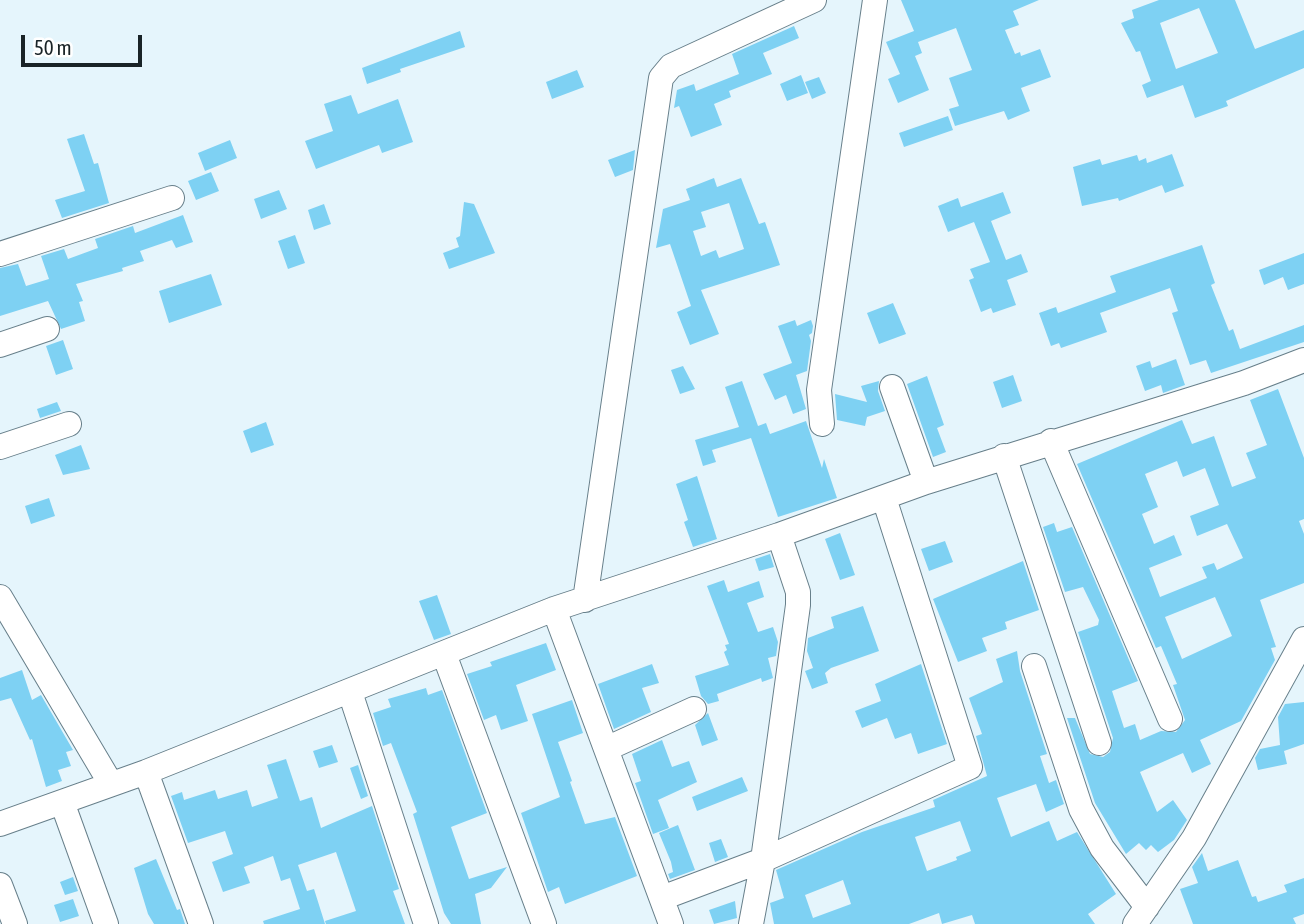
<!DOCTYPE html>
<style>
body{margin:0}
#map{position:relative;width:1304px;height:924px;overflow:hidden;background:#e5f5fc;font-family:"Asap Condensed",sans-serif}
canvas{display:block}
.scale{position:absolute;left:21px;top:35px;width:121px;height:32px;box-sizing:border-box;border:4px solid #192327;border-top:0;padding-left:9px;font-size:21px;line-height:24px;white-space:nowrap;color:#192327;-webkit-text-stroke:5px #fff;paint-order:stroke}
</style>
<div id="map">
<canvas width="1304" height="924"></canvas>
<div class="scale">50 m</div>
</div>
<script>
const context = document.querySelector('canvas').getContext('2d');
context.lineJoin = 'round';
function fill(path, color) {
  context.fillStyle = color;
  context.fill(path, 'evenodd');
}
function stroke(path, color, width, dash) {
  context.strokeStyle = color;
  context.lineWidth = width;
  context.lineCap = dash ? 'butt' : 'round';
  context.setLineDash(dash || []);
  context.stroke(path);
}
fill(new Path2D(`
 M901,0H1039L1013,11L1019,25L1005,30L1015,54L1020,52L1021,56L1040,49L1051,77L1021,88L1030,111L1008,120L1004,111L955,126L949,109L959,106L949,78L972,70L956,28L918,42L922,53L915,56L929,90L898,103L888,79L900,74L886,42L914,31Z
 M1159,0H1235L1255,49L1304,30V68L1226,101L1228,106L1195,118L1183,85L1147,98L1142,85L1151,81L1140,51L1136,52L1121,23L1134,18L1132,10ZM1199,8L1218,53L1176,69L1160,23Z
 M794,26L799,38L763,53L772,74L729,91L731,97L714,104L722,125L691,137L679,106L674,108L677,90L694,84L696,91L739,74L732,54Z
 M460,31L465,47L400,69L401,72L367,84L362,68Z
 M577,70L584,87L552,99L546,82Z
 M801,75L808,93L787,101L780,84Z
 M819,77L826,93L812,99L805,82Z
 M351,95L358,114L398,99L413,142L382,153L379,145L316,169L305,141L333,131L324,104Z
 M948,116L953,130L904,147L899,133Z
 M84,134L94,164L98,163L109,203L62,218L55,200L85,191L67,139Z
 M230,140L237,158L205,171L198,153Z
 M635,150L633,170L615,177L608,160Z
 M1172,154L1184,186L1165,193L1162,185L1119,201L1118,198L1082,206L1073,167L1100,159L1102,165L1137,155L1139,161L1146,158L1147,163Z
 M211,172L219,191L196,200L188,181Z
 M714,178L717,187L741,178L759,224L765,222L780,265L701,290L719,334L690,345L677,312L691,306L670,244L656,248L663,209L690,200L686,189ZM729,203L744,249L719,258L716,250L701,256L693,231L706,227L701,212Z
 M279,190L287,209L261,219L254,199Z
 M1003,192L1011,213L991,221L1006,260L1021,254L1028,272L1007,280L1016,305L993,313L991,308L981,312L969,280L974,278L970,269L990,262L974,222L948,232L938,206L958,198L961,207Z
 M464,202L474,204L495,253L449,269L443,253L459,247L456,238L460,236Z
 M324,204L331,224L314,230L308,210Z
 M183,215L193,242L176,248L172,240L140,251L144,261L122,268L123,271L76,284L83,301L79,302L85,321L61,329L48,301L0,316V268L18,264L26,286L49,279L41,256L64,249L68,259L98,248L95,239L133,226L135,233Z
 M295,235L305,263L288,269L278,241Z
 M1202,245L1215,283L1211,285L1229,331L1233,329L1240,349L1304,325V342L1211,373L1206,360L1190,365L1172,313L1178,311L1170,288L1100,313L1107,332L1061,348L1059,343L1051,346L1039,313L1056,307L1058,313L1116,292L1110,276Z
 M1304,253V284L1288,290L1283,277L1264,285L1259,270Z
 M211,274L222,305L169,323L159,291Z
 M893,303L906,334L879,344L867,313Z
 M795,320L797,326L811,320L813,326L812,333L809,335L811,341L807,371L796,375L806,409L793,414L786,395L775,400L763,374L792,363L778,326Z
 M63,340L73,369L56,375L46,346Z
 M1176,359L1185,385L1163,393L1161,385L1145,391L1136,366L1150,361L1152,368Z
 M683,366L695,389L680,394L671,370Z
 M1013,375L1022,401L1002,408L993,382Z
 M927,376L944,425L937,428L946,452L933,457L907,384Z
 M742,381L758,426L766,423L770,434L806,421L822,468L824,459L837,498L778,517L751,438L712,450L716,462L703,466L695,440L739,427L725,387Z
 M879,381L878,391L885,411L867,417L865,426L837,420L835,394L867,402L861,386Z
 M1278,389L1304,458V519L1299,521L1304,534V583L1260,600L1276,647L1271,648L1275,660L1241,721L1200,740L1211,764L1192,773L1183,753L1140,772L1157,812L1173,800L1187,820L1174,840L1158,852L1151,845L1146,850L1139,843L1126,854L1095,803L1067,718H1075L1090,754L1103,757L1110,752L1113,738L1078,632L1098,625L1099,620L1083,587L1065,592L1043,527L1054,523L1057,532L1072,527L1138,681L1112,691L1124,728L1135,724L1140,740L1161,731L1176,732L1185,720L1173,685L1177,684L1161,646L1156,648L1077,464L1182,420L1192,444L1214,436L1232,487L1256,478L1246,453L1267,445L1250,400ZM1177,461L1183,477L1205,468L1219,505L1190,516L1197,536L1227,524L1243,558L1217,570L1214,563L1202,567L1207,578L1160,597L1149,568L1182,555L1174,535L1154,544L1142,514L1158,507L1145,474ZM1215,597L1232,636L1182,659L1165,617Z
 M57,402L61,411L40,418L37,409Z
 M266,422L274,445L251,453L243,431Z
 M81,445L90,469L63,475L55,455Z
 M697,476L717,539L693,547L684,522L688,520L676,484Z
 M49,498L55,516L31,524L25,506Z
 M840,533L855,575L840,580L825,539Z
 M945,541L953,562L929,571L921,549Z
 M770,554L774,567L759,571L755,559Z
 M1023,561L1039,610L1005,622L1007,629L982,638L987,651L958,662L933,599Z
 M724,580L728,592L759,581L764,597L747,603L758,632L773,627L778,642L776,656L768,658L773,678L762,682L761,678L717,694L719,701L708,704L701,696L695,676L729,665L724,652L727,650L725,645L729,644L707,586Z
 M437,595L451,634L434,640L419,601Z
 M863,606L879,651L831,668L825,673L828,683L812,689L805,671L813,668L807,651L808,638L834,628L831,617Z
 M546,643L556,670L516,685L528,721L501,730L496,715L484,720L467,674L492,666L490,662Z
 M1017,651L1020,671L1047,754L1040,756L1049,783L1056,780L1064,804L1046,812L1036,784L997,798L1011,837L1049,821L1057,841L1077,832L1116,894L1088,914L1095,924H975L972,915L942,924L939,913L909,924H774L770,903L784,898L776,870L862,832L935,807L933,800L987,776L976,736L982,734L969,698L1003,682L996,659ZM960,821L971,851L956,857L957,860L927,871L915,837ZM843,880L851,904L813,918L805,895Z
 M652,664L659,683L642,688L651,712L614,729L598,684Z
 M921,664L947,744L918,754L911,733L895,739L887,718L862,728L855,711L881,701L875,684Z
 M22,670L32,700L41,695L73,750L66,752L71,766L58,770L62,781L46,787L32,739L30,740L11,698L0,701V678Z
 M426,688L428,695L442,690L487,813L451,827L469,879L507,867L491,888L475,894L481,924H451L444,913L413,814L417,812L391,743L383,746L373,713L391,707L388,699Z
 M572,700L583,733L558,742L572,781L570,782L585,824L615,817L637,876L565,904L559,887L548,892L521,813L560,797L532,714Z
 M1304,702V744L1284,751L1287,764L1258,770L1255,758L1260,749L1280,745L1278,717L1285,704Z
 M708,713L718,740L702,746L695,725Z
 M662,740L672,767L689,761L697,782L658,800L669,828L653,834L635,783L641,781L632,754Z
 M332,745L338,762L319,768L313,751Z
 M286,759L300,801L312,797L321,828L372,806L399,889L393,891L405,924H326L325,921L356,911L336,852L298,865L307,891L314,889L325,924H264L263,921L300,909L290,878L281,881L273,856L244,867L250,883L223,892L212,862L233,854L225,831L188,843L171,796L182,792L184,800L215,790L218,799L247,790L252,807L278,798L267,765Z
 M358,765L368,796L361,799L350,768Z
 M742,777L748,791L697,811L692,797Z
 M678,825L695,870L670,879L668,874L673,872L671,862L659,833Z
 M721,839L728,857L715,862L709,843Z
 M1202,853L1208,871L1238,860L1252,897L1256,896L1258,902L1287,892L1284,885L1304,878V914L1293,918L1296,924H1193L1180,889L1198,883L1192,867Z
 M156,859L177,910L180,909L185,924H154L148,914L134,868Z
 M73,877L78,891L65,895L60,882Z
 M73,899L79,916L60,922L54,905Z
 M735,901L737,918L714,924L709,910Z`), '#7ed1f3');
const minor = new Path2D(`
 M0,254L172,198
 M0,345L47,329
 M892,387L926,482
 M822,424L819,390L875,0
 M1051,441L1170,719
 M0,447L69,424
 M1004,456L1099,743
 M0,597L111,784
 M585,600L661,78L671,66L814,0
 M554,609L671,924
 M444,654L544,924
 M1034,666L1081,809L1102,848L1147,907
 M350,692L426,924
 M606,749L694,709
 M146,772L201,924
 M62,802L106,924
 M0,824L146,772L554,609L779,535L926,482L1244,383L1304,360
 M0,885L15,924
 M662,898L763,860L970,767L884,498
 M751,924L763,860L798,605V592L779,535
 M1135,924L1194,838L1304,639`);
stroke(minor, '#677f8a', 26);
stroke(minor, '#fff', 24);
</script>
